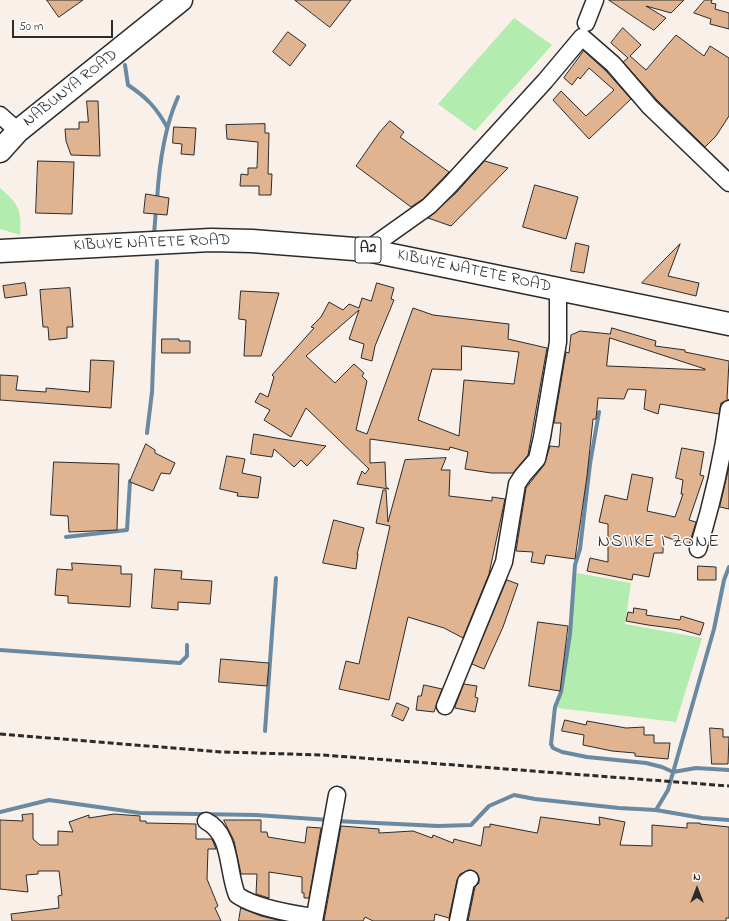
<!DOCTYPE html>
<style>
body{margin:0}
#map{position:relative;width:729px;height:921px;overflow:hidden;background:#f9f0e9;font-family:"Indie Flower",sans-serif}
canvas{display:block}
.north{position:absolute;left:677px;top:869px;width:40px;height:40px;-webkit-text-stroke:3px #fff;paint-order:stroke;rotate:0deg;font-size:11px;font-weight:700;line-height:16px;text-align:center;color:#2b2b2b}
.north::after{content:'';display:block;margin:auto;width:14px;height:18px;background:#2b2b2b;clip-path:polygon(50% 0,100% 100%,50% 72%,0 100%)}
.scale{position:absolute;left:12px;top:20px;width:101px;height:18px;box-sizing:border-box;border:2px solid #2b2b2b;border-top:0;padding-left:5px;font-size:12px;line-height:14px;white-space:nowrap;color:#2b2b2b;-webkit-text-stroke:3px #fff;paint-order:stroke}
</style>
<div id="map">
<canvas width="729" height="921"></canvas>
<div class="north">N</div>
<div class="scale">50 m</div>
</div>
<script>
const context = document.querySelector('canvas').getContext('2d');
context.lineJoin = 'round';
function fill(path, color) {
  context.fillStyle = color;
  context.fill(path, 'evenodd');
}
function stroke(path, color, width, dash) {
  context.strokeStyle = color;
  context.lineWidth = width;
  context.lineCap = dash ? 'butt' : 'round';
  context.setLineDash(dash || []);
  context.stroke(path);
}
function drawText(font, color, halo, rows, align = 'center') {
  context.font = font + ' "Indie Flower",sans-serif';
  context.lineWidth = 3;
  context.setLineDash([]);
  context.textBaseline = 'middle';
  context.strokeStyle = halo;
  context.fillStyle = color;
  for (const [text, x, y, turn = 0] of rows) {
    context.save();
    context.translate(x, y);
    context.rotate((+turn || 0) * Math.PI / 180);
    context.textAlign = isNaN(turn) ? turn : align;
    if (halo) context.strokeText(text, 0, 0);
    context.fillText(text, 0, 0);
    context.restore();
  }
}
fill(new Path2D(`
 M514,18L552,45L475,131L438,104Z
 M0,188C19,204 22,211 20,235L0,229Z
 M577,573L631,583L625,624L702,638L676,722L557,708Z`), '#b3ecaf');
stroke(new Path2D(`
 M125,65L128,85C146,97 156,107 167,127
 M157,200C159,167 164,128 178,97
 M154,235L156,209
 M599,412L590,464L580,549L575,565L570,634L561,692L555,707L551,744L553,748L562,752L587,757L646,763L662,767L673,772L696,768L729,770
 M147,433L152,392L157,261
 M66,537L127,530L130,481
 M0,650L180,663L187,656V645
 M265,731L276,578
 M656,810L668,790L714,629L724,580L729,567
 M0,812L49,800L140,813L256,815L329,820
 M336,821L438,826L471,825L489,806L514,795L535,799L619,808L656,810L702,818L729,820`), '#698aa2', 4);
const building = new Path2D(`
 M47,0H83L59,17Z
 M295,0H351L330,27Z
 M609,0H684L671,13L646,6L666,18L654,30Z
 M705,0H712L711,3L716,4L715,9L729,13V29L710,24L711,19L694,13Z
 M623,28L641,45L630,56L646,70L676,35L704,56L710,46L729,58V116L716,136L705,147L657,100L623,62L628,58L611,43Z
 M288,32L306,45L290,66L273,52Z
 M584,51L606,71L631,99L589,139L553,100L561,91L586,116L614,90L589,68L580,79L578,77L572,85L564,78Z
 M87,101H98L100,156L71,155L66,141L65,129H79V122H88Z
 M390,121L404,132L400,137L449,172L423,199L411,207L356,166L379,133Z
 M265,124V133H269L268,174H272L271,195H259V186H240L241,174L248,175V168H257L258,142L227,139L226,125Z
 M174,127L196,128L194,155L181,154L182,144L173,143Z
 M38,161L74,162L72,214L36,213Z
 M485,161L508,168L451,226L428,218L456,193Z
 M535,185L578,197L566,239L523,227Z
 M146,194L169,198L167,215L144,213Z
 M576,243L589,246L584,273L571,271Z
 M680,244L668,276L699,283L696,296L642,283Z
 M25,283L27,295L5,298L3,286Z
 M377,283L394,288L391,299L394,300L375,346L372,361L361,358L364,344L349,339L359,310L306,356L335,383L354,364L364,373L362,376L367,381L356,430L367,434L413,308L433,315L509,324L508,339L547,348L528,455L513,473H491L465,469L468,452L450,447L449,450L370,439V463L385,462L386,487L389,489L357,484L362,471L365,474L369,469L306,408L291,437L264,420L270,410L255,402L260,393L268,397L274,377L272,375L314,328L311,327L321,317L329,302L343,310L349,304L359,308L362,298L371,301ZM462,346L519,352L514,384L464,380L459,436L418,420L432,369L461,370Z
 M70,288L73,327H67V338L49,340L48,327H43L40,290Z
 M241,291L279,293L261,356H244L246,320L239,319Z
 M612,328L656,341L655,346L685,350V352L729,361L727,399L729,400L721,403L719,414L660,404L658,414L644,409L646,390L628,389L624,399L598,398L596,419H593L587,476L575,559L546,555L544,564L531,562L533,552L516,551L526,488L544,465L550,446L559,447L561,423H554L566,352L569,353L571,335L580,331L610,334ZM610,338L705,369V370L607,366Z
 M162,339H179V341H190V353H162Z
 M91,360L114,361L111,408L0,400V375L18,376L16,390L46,392V388L89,392Z
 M254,434L276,438L326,446L307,466L301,460L294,467L274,449L272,457L251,454Z
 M146,444L155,450V453L175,463L170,474L161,473L153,491L130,482Z
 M682,448L704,452L700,475L704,476L689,520L696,522L689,545L663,536V553H654L649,577L633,574L632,580L587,571L590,558L608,562V524L599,522L605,495L627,500L632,474L653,478L647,511L675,517L683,494H681L683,480L676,478Z
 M227,456L245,459L242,473L261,477L258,498L237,496L238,493L220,489Z
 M446,458L441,470H450L449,496L492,501V497L505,499L489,574L463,638L444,628L408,617L389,700L339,689L346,661L359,664L390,526L376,523L383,490H386L388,522L405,460Z
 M54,462L119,464L117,530L69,532L68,516L51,515Z
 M729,467V509L720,507Z
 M334,520L364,528L357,554H358L356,569L323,563Z
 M72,563L121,566V574H132L130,607L68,603V596L55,595L57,569L72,570Z
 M698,566L716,567V580H698Z
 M155,569L182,571L181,579L212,581L210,604L178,602V610L152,608Z
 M507,580L518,584L503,627L484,669L472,664Z
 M634,608L647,610L646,615L680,620L681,616L704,623L700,635L679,629L648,625L626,621L628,612L633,613Z
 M538,622L568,626L560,691L529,686Z
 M221,659L269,663L267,686L219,682Z
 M464,684L477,686L475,697L478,698L475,712L455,708Z
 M424,685L442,689L434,712L416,710L418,696H421Z
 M397,703L409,708L403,721L392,716Z
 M565,720L586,725L587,721L626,728L644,727V735H654V743H670L668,759L635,756V753L612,751L583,745L584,735L562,731Z
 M710,728L723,729V737H729L728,764H712Z
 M33,814V839L40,845H58V831L73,832L69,822L89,815V818L114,814L140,816V821H146V823L196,824V839H212L216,849H208L207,879L218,906L215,908L221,921H12L11,914L59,908L58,896L62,895L59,871H38V874L26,875L28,892L0,889V820L23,821L22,815Z
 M541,817L600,825L599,817L625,822L620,845L652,846V825L687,828V823H700V824L729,827V918H726V921H468L475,887L479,883V878L477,873L469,870L460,874L457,880L449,918L435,914L434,921H373L365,917L363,921H324L341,826L379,829V833L413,831L432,838L433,835L453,843L454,839L481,846L484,827H490V824L537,833Z
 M224,820H261V832H267L268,837L305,843L307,827L321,828L309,898H304V893H302V877L269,872V898L256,894L257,874H241L234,841Z
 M241,908L261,916L282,921H239Z`);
fill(building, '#e1b491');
stroke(building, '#2b2b2b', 1);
const minor = new Path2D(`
 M586,23L595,0
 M0,115L18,131
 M367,250L429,206L449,186L545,81L582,37L613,64L650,107L729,183
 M698,549C712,504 723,456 729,409
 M445,706L504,562L517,484L523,475L537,459L542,437L558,342V290
 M206,821C232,834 227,871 237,895C254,907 293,914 314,917
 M314,921L337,795
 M458,921L466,882L470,879`);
const secondary = new Path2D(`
 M0,151L18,131L181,0`);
const primary = new Path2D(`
 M0,251L211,240L252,241L367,250L729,324`);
stroke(minor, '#2b2b2b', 19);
stroke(secondary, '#2b2b2b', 25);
stroke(primary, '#2b2b2b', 25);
stroke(minor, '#fff', 16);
stroke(secondary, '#fff', 22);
stroke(primary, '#fff', 22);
stroke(new Path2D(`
 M0,734L222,752L323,755L729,786`), '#2b2b2b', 3, [6, 3]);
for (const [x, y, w] of [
 [368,250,26]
]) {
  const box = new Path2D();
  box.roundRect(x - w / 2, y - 13, w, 26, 3);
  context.fillStyle = '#fff';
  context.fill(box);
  stroke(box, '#2b2b2b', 1);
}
drawText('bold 15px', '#2b2b2b', null, [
 ["A2",368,250]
]);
drawText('16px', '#2b2b2b', '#fff', [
 ["NABUNYA ROAD",71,89,-38],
 ["KIBUYE NATETE ROAD",152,244,-2],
 ["KIBUYE NATETE ROAD",474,272,12]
]);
context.letterSpacing = '1px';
drawText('18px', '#2b2b2b', '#fff', [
 ["NSIIKE I ZONE",659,543]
]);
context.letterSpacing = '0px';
</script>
